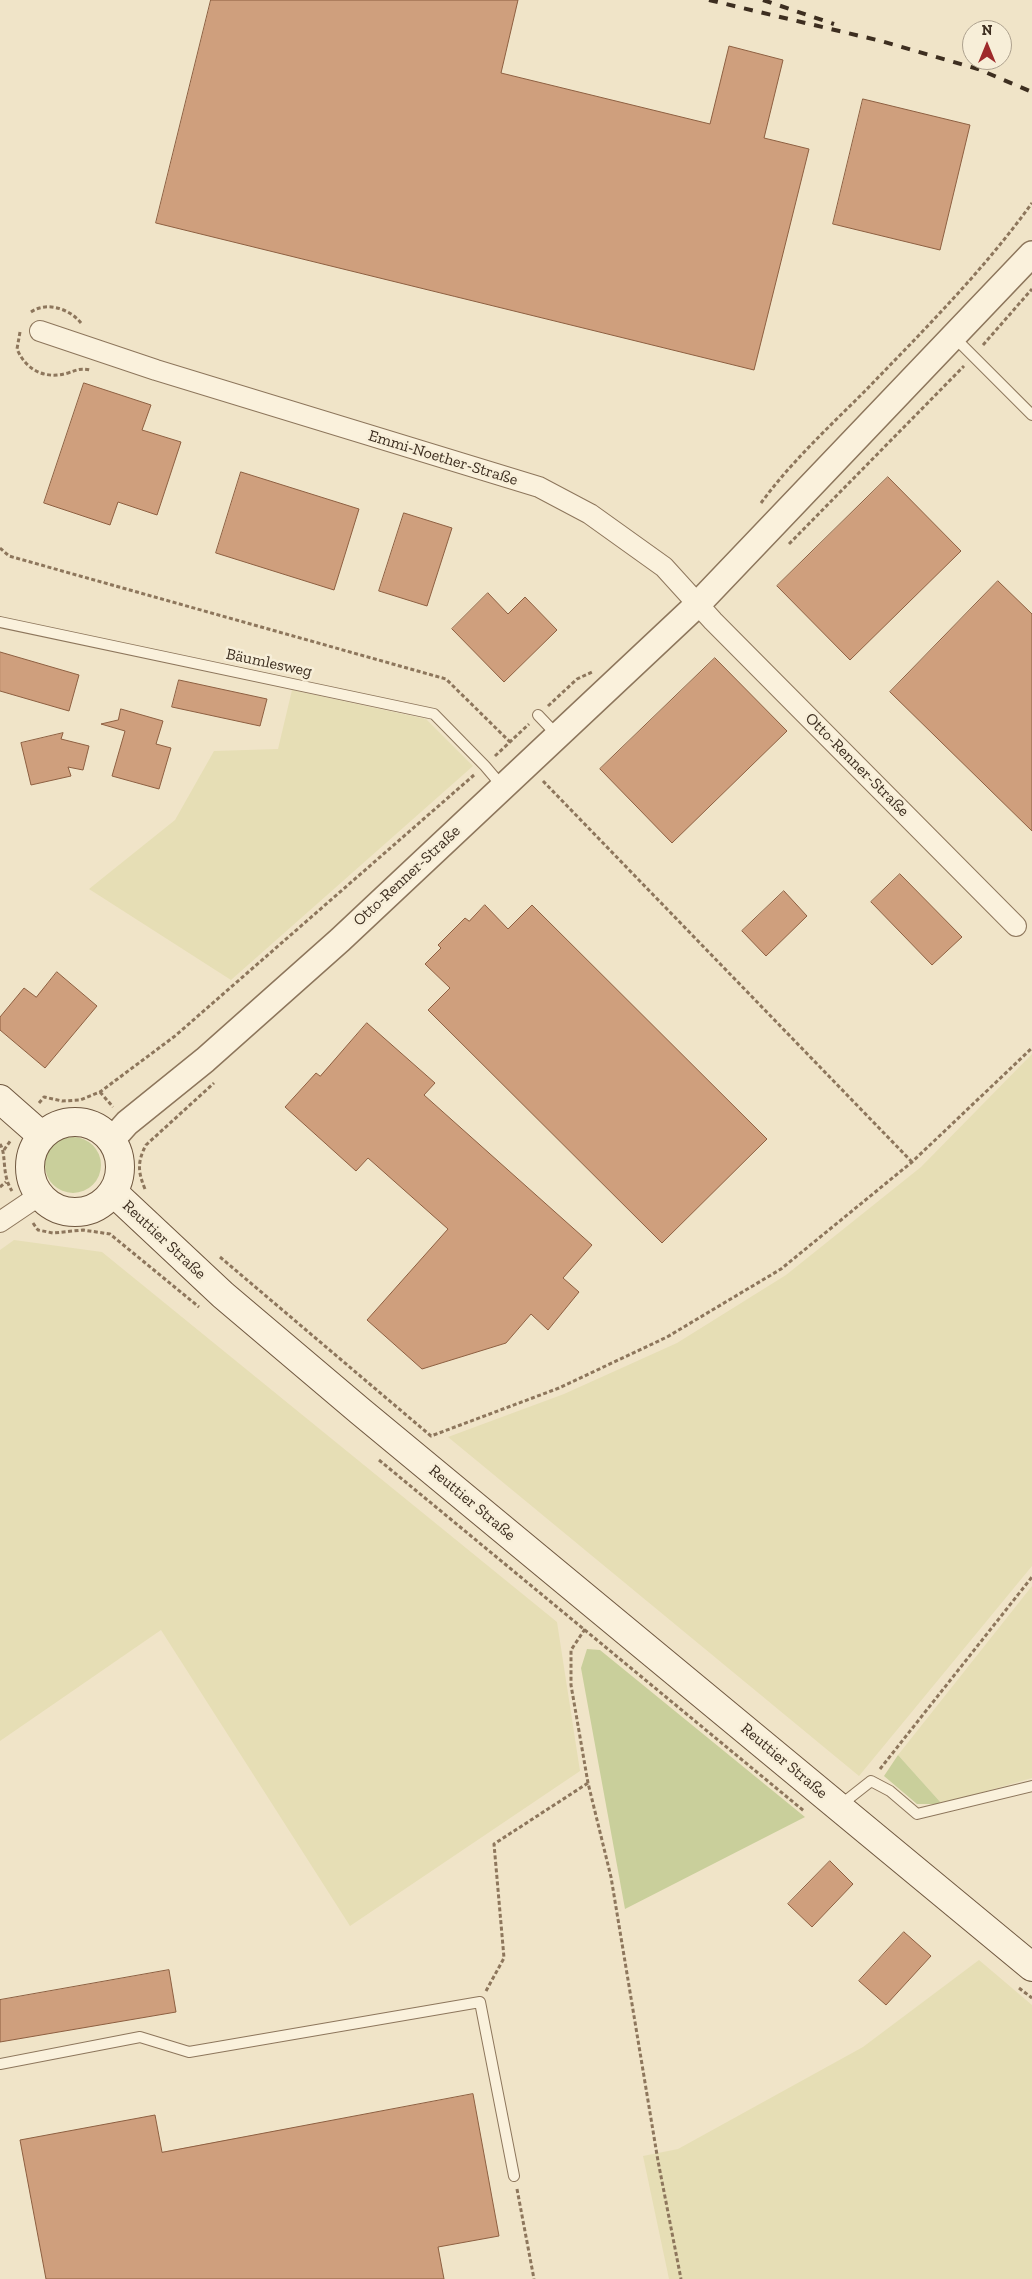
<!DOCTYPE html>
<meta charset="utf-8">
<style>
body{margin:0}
#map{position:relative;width:1032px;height:2279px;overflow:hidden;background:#f0e4c8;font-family:"Zilla Slab",serif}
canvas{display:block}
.north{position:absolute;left:962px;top:20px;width:50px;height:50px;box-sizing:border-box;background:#f7eed8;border:1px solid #ada18e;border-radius:50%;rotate:0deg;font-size:14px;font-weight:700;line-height:20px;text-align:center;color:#3d2e20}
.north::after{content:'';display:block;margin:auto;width:18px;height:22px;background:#9e2a2b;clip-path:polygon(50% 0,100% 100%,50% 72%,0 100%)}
</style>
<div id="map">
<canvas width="1032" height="2279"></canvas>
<div class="north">N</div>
</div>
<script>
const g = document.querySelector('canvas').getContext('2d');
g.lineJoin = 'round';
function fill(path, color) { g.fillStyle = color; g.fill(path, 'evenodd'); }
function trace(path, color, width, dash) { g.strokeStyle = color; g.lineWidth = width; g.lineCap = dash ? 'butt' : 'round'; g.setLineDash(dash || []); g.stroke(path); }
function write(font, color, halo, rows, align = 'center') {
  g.font = font + ' "Zilla Slab",serif'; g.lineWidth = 5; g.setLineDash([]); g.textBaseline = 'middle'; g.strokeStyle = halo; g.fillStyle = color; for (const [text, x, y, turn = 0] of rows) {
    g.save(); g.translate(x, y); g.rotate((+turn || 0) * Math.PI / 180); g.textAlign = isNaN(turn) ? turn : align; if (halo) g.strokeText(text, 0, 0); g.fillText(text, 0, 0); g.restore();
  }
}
fill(new Path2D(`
 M292,690L426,719L473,766L231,980L89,889L175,820L214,751L278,749Z
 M1032,1054V1566L859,1776L448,1437L564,1394L677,1343L786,1275L921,1167Z
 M14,1240L102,1252L557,1622L580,1771L350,1926L161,1630L0,1741V1250Z
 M1032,1586V1778L942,1804L898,1755Z
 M979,1960L1032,2005V2279H669L643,2156L678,2149L863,2047Z`), '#e6deb5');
fill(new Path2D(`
 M45 1165a28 28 0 1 1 56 0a28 28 0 1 1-56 0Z
 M587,1649L600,1650L805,1817L625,1909L581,1668Z
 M898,1755L942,1804H917L884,1776Z`), '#c9cf9b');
const building = new Path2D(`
 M211,0H518L501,73L710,124L729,46L783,60L764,138L809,149L754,370L156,223Z
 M863,99L970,125L940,250L833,224Z
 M84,383L151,405L142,430L181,442L157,515L118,502L110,525L44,503Z
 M241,472L359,509L334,590L216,553Z
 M888,477L961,551L850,660L777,586Z
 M404,513L452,528L427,606L379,591Z
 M998,581L1032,614V831L890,692Z
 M488,593L508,614L525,597L557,630L504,682L452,629Z
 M0,652L79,675L69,711L0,691Z
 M715,658L787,731L672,843L600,769Z
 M179,680L267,699L260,726L172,707Z
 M121,709L163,721L156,744L171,748L159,789L112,776L125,731L101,724L118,720Z
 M63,733L61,739L89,746L83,770L68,767L71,776L31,785L21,743Z
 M900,874L962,937L932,965L871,902Z
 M784,891L807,916L766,956L742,931Z
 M485,905L508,929L532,905L767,1139L662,1243L428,1010L450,988L425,964L441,948L438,945L465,918L469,921Z
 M57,972L97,1006L45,1068L0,1030V1017L24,988L36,997Z
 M367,1023L435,1083L424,1095L592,1245L563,1278L579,1292L548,1330L531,1314L506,1343L422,1369L367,1320L448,1229L368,1158L356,1171L285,1107L316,1073L320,1076Z
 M830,1861L853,1884L812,1927L788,1904Z
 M904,1932L931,1956L886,2005L859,1981Z
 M169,1970L176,2012L0,2042V2000Z
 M473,2094L499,2236L438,2247L444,2279H46L20,2140L155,2115L162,2152Z`);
fill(building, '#cf9f7d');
trace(building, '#8d5f41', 1);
const service = new Path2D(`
 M953,336L1032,415
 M0,622L434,714L485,766L502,786
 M538,715L557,735
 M838,1807L871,1781L890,1791L917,1814L1032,1786
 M0,2064L140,2037L189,2052L480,2002L514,2176`);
const minor = new Path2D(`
 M40,331L156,370L539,487L590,514L664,567L713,621L1016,926
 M0,1222L40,1195`);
const tertiary = new Path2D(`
 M111,1141L127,1123L205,1060L340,940L698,604L1032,254`);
const secondary = new Path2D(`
 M0,1099L42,1136
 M30 1167a45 45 0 1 1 90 0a45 45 0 1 1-90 0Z
 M113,1192L223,1295L360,1411L1032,1967`);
trace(service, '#8d765c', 12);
trace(minor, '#8d765c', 22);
trace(tertiary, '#8d765c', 28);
trace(secondary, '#6f573f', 30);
trace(new Path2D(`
 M31,312C47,301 70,309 81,323
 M20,332L17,349C26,370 45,380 68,373C77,370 80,368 90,370
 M983,345L1032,289
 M761,503C791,462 829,427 865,391C923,331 983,271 1032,203
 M789,544L964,366
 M0,548L9,556L446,679L510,742
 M548,706L577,679L592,672
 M495,756L529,724
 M543,781L912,1162
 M100,1092L113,1107
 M39,1103L44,1097L62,1101L80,1100L100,1092L175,1036L474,775
 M0,1144C7,1155 1,1174 12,1191
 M4,1150L11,1140
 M0,1187L6,1182
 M145,1189C138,1172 137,1162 146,1145L214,1083
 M33,1223L38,1230L53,1233L83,1230L110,1234L199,1307
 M220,1257L431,1436L559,1388L667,1337L781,1269L912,1162L1032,1048
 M379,1460L804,1811
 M585,1629L571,1650V1685L588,1783L611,1877L658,2161L681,2279
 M880,1769L1032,1577
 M1019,1988L1032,1998
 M486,1991L504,1958L494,1844L588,1783
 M517,2189L534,2279`), '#8d765c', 3, [4, 2.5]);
trace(service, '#faf1dc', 10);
trace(minor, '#faf1dc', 20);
trace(tertiary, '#faf1dc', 25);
trace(secondary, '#faf1dc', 28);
trace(new Path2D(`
 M709,0L881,41L978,69L1032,92
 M763,0L834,24`), '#3d2e20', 4, [9, 9]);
write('16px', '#3d2e20', '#f7eed8', [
 ["Emmi-Noether-Straße",443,458,17],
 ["Bäumlesweg",269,663,12],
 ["Otto-Renner-Straße",857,765,45],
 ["Otto-Renner-Straße",407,876,-43],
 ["Reuttier Straße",164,1240,43],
 ["Reuttier Straße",472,1503,40],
 ["Reuttier Straße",784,1761,40]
]);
</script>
